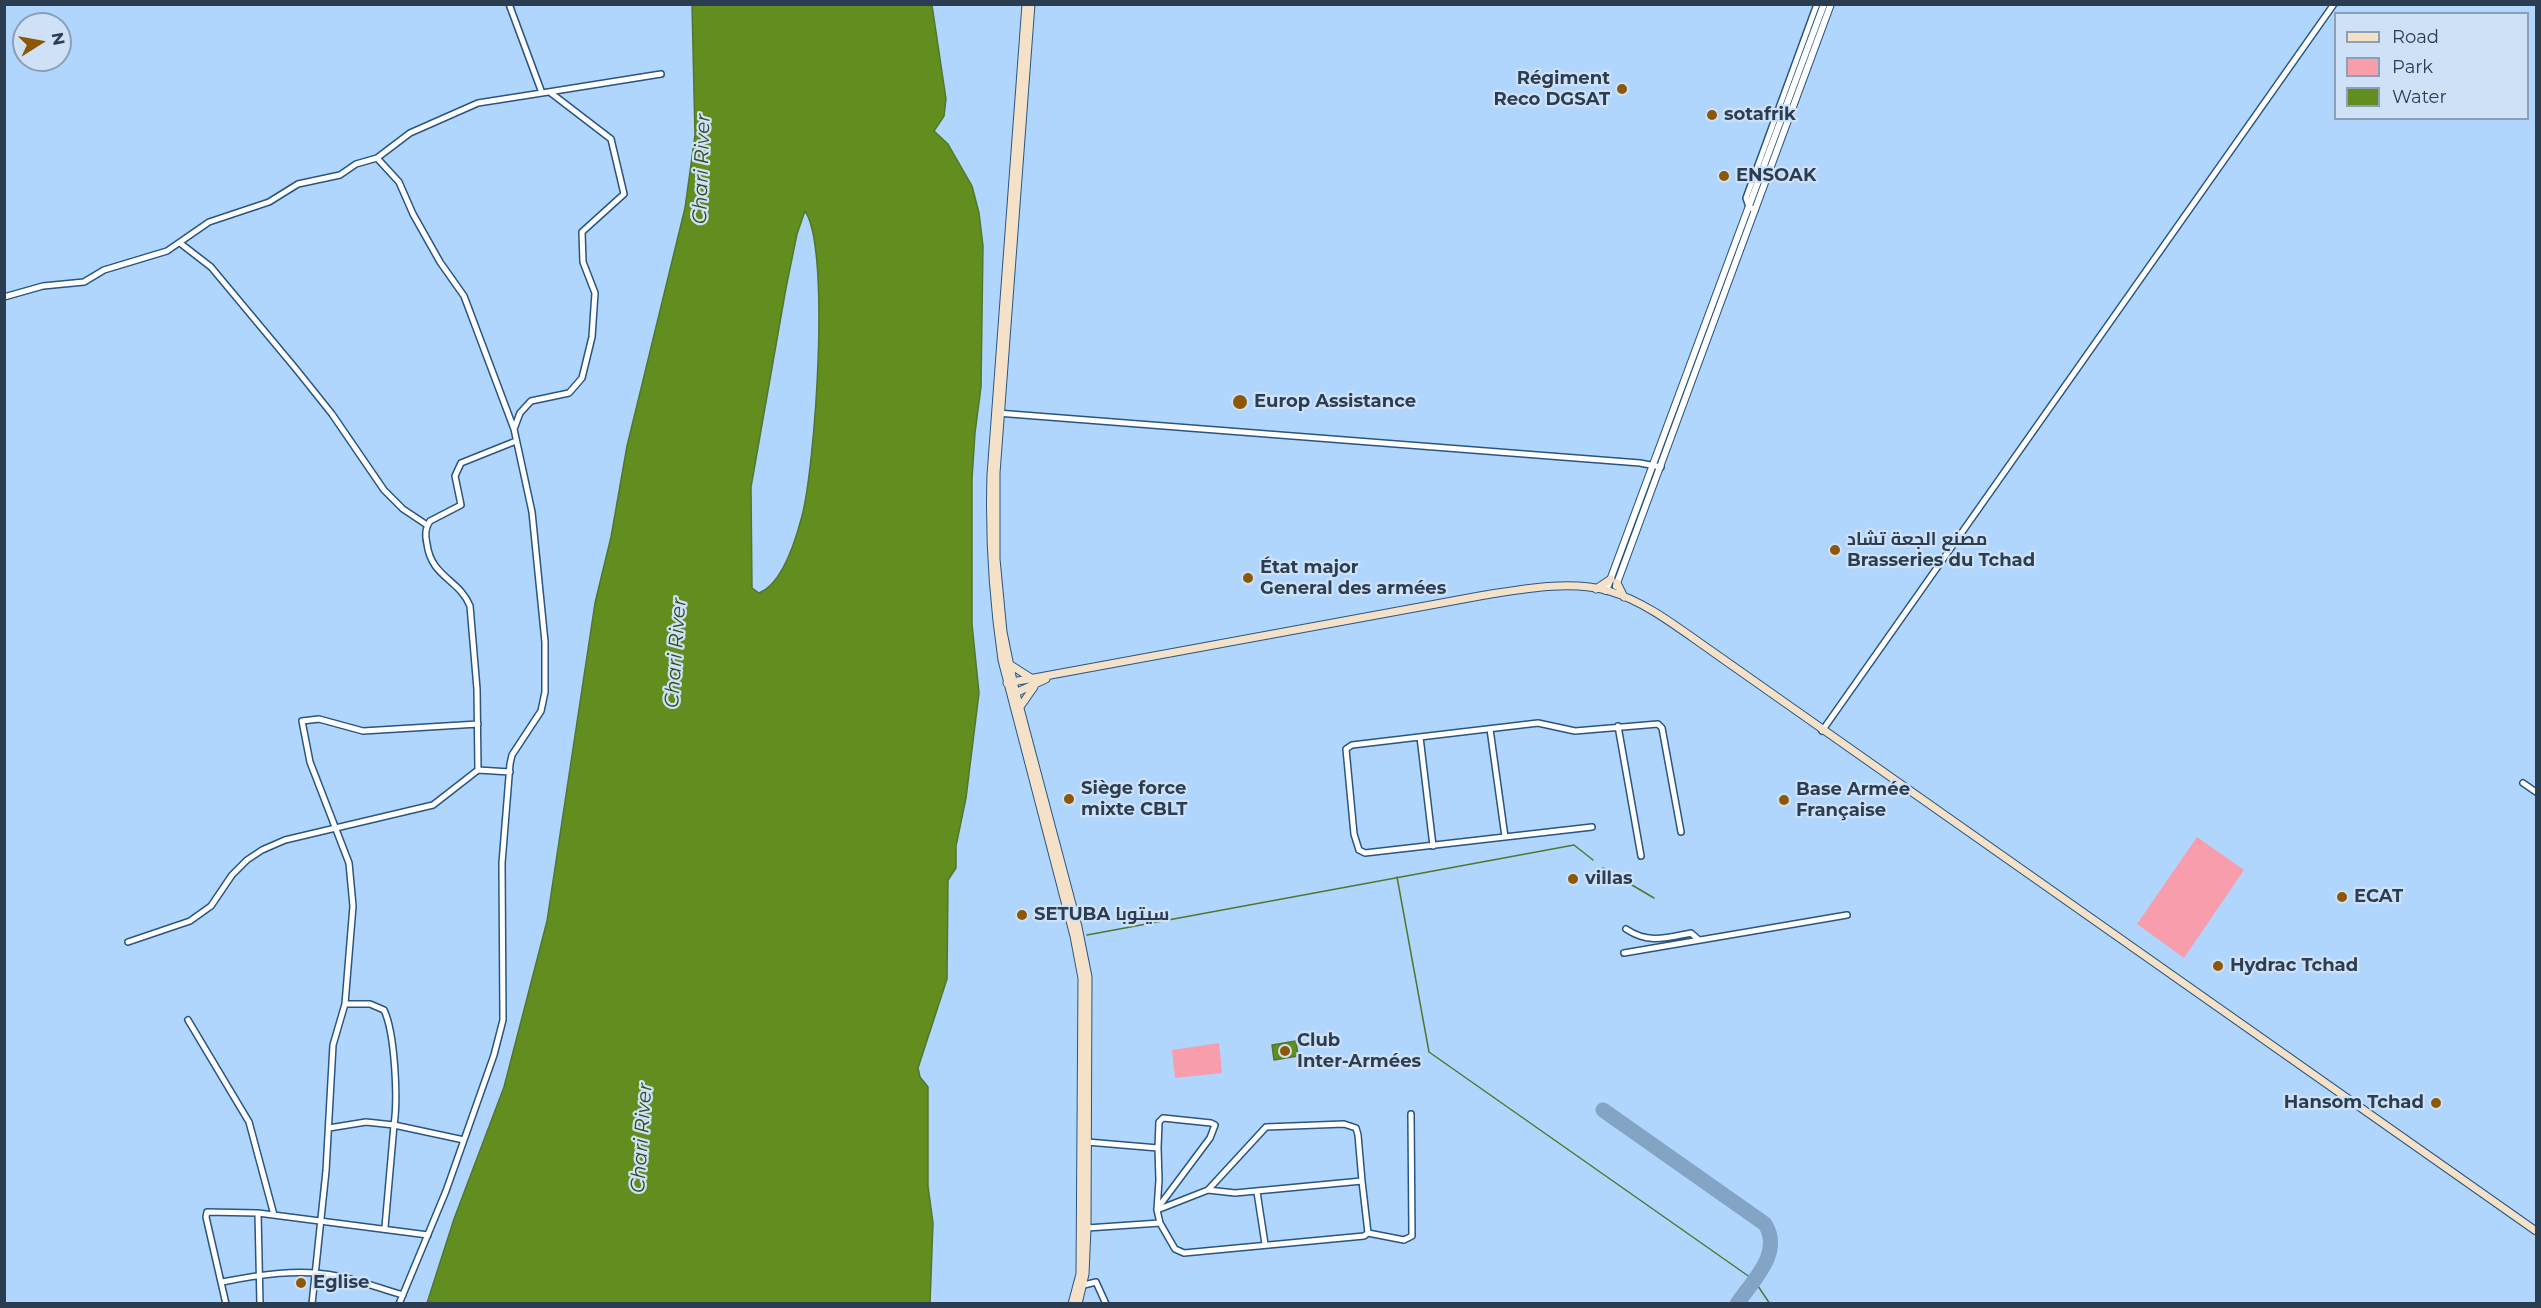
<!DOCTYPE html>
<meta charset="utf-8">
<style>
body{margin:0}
#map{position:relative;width:2541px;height:1308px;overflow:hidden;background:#b0d6fe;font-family:Montserrat,sans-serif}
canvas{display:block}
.frame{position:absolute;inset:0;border:6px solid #2a3d51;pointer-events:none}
.legend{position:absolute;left:2334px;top:12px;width:195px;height:108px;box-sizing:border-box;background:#cee1f6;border:2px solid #8c9fb4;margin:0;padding:8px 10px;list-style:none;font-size:18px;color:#2a3d51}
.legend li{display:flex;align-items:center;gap:12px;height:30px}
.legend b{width:30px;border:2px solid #8c9fb4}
.north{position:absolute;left:12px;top:12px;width:60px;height:60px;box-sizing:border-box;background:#cee1f6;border:2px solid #8c9fb4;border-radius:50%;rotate:79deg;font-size:16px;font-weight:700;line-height:24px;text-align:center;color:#2a3d51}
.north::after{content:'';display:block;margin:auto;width:21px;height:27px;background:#8c5805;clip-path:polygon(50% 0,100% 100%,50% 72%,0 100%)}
</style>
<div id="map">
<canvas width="2541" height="1308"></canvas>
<div class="frame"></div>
<ul class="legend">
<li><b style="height:8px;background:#f4e1c8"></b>Road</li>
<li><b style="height:16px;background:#f89dab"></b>Park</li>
<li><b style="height:16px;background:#628e20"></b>Water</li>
</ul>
<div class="north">N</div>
</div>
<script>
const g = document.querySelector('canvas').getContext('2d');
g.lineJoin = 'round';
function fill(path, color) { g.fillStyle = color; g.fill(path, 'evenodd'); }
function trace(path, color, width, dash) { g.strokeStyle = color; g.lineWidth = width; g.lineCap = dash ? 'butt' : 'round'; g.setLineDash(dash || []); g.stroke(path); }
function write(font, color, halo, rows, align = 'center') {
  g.font = font + ' Montserrat,Cairo,sans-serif'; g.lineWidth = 4.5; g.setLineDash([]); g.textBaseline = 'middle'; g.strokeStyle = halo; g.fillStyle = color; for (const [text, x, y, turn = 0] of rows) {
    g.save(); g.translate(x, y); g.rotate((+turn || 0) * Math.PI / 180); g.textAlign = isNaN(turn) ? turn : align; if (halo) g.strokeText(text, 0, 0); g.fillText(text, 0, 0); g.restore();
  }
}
fill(new Path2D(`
 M2197,837L2244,870L2184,958L2137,924Z
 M1219,1043L1222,1073L1175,1078L1172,1050Z`), '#f89dab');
const water = new Path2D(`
 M692,5H932L946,99L944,116L934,131L948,144L972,186L979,213L983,246L981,387L975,433L972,479V624L979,693L966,798L956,846V868L948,880L947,979L918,1068L920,1077L928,1087V1186L933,1223L930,1303H427L454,1219L504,1087L547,921L595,603L611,537L627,446L685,208L695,135ZM805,211C831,248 815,467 802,516C796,539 783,584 759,593L752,588L751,487L786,288L797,234Z
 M1296,1041L1298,1056L1274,1060L1272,1045Z`);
fill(water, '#628e20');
trace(water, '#51762f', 1.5);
trace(new Path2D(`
 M1603,868L1654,898
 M1397,877L1429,1052L1754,1280L1770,1304
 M1087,935L1574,845L1593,860`), '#51762f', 1.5);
trace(new Path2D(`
 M1603,1110L1765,1224C1783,1253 1753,1280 1737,1304`), '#84a4c6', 15);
const minor = new Path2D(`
 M509,4L542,93L661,74
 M377,158L399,182L413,214L440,262L464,296L514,429L532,512L545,642V692L541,711L512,755L510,764L502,863L503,1020L494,1055L446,1191L399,1304
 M1755,210L1749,207L1746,198L1817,4
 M180,243L211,267L296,369L332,414L384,490L403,509L427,525
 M4,297L43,286L84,282L104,270L167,251L209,222L269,202L298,184L340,175L356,164L377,158L410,133L478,103L542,93
 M997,413L1640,463L1661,467
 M514,429L520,413L531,401L569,393L582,378L592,337L595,293L583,262L582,232L624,194L611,139L551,93
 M1618,726L1641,856
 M1490,729L1505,837
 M1822,731L2334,4
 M1420,737L1433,846
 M478,770L477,689L470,606C460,580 431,577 427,544C425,536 425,528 430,521L461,505L455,476L461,463L516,441
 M2523,783L2536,792
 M1592,827L1365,853L1359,850L1354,834L1346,749L1352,745L1538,723L1575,731L1658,724L1662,728L1681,832
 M1626,929C1648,944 1666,938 1691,933L1699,940
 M128,942L190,921L211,906L232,875L247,860L262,850L285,840L433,805L478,770L510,772
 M1624,953L1847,915
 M188,1020L249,1122L274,1215
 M329,1128L366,1122L394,1125C398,1099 395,1033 384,1010L370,1004H345
 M1087,1142L1158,1148L1159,1180L1157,1210
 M1257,1192L1265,1244
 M1157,1209L1210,1138L1215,1125L1211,1123L1163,1118L1159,1122L1158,1148
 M258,1213L260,1304
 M1160,1223L1175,1249L1184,1253L1364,1236L1368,1233L1362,1181
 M385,1227L394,1125L464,1140
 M1087,1228L1160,1223L1157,1210L1208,1190L1266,1127L1344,1124L1356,1128L1358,1135L1362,1181L1235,1193L1208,1190
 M1368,1233L1404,1240L1412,1236L1411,1114
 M222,1282C258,1275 300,1268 337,1276C359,1280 381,1289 403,1295
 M1084,1285L1096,1282L1106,1304
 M226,1304L206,1217L207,1212L258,1213L428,1235
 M312,1304L326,1171L333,1045L345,1004L353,906L349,863L310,762L302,721L319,719L363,731L478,724`);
const tertiary = new Path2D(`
 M1616,586L1831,4
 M1606,591L1824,4`);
const secondary = new Path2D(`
 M1026,4L991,475C989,537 993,598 1002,660L1074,936L1082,978L1080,1274L1072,1304
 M1031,4L996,473V559L1003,632L1014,686L1078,927L1088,977L1087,1228L1085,1274L1078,1304
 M1617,583L1624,597
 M1596,589L1611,579
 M1009,664L1031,678
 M1007,683L1485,595C1524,589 1570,580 1609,591C1647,602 1681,630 1713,652L2536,1231
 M1013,694L1046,679
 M1020,707L1034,687`);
trace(minor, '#295580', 8);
trace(tertiary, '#295580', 8);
trace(secondary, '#295580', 9);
trace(minor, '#fff', 5);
trace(tertiary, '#fff', 6);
trace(secondary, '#f4e1c8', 7);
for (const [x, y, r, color] of [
 [1622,89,6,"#8c5805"],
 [1712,115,6,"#8c5805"],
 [1724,176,6,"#8c5805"],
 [1240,402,8,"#8c5805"],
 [1835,550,6,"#8c5805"],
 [1248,578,6,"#8c5805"],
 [1069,799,6,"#8c5805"],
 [1784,800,6,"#8c5805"],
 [1573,879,6,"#8c5805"],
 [2342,897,6,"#8c5805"],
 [1022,915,6,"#8c5805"],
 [2218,966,6,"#8c5805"],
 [1285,1051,6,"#8c5805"],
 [2436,1103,6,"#8c5805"],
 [301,1283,6,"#8c5805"]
]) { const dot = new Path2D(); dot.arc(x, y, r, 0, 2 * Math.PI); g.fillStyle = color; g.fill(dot); trace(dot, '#cee1f6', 2); }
write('bold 18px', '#2a3d51', '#cee1f6', [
 ["Régiment",1610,79,"right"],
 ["Reco DGSAT",1610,100,"right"],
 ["sotafrik",1724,115],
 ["ENSOAK",1736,176],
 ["Europ Assistance",1254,402],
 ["مصنع الجعة تشاد",1847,540],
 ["Brasseries du Tchad",1847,561],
 ["État major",1260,568],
 ["General des armées",1260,589],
 ["Siège force",1081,789],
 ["mixte CBLT",1081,810],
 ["Base Armée",1796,790],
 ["Française",1796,811],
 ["villas",1585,879],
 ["ECAT",2354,897],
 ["SETUBA سيتوبا",1034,915],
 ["Hydrac Tchad",2230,966],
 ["Club",1297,1041],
 ["Inter-Armées",1297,1062],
 ["Hansom Tchad",2424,1103,"right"],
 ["Eglise",313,1283]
], 'left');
write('italic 20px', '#35481e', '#cee1f6', [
 ["Chari River",702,169,-88],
 ["Chari River",676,653,-86],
 ["Chari River",642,1138,-86]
]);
</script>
